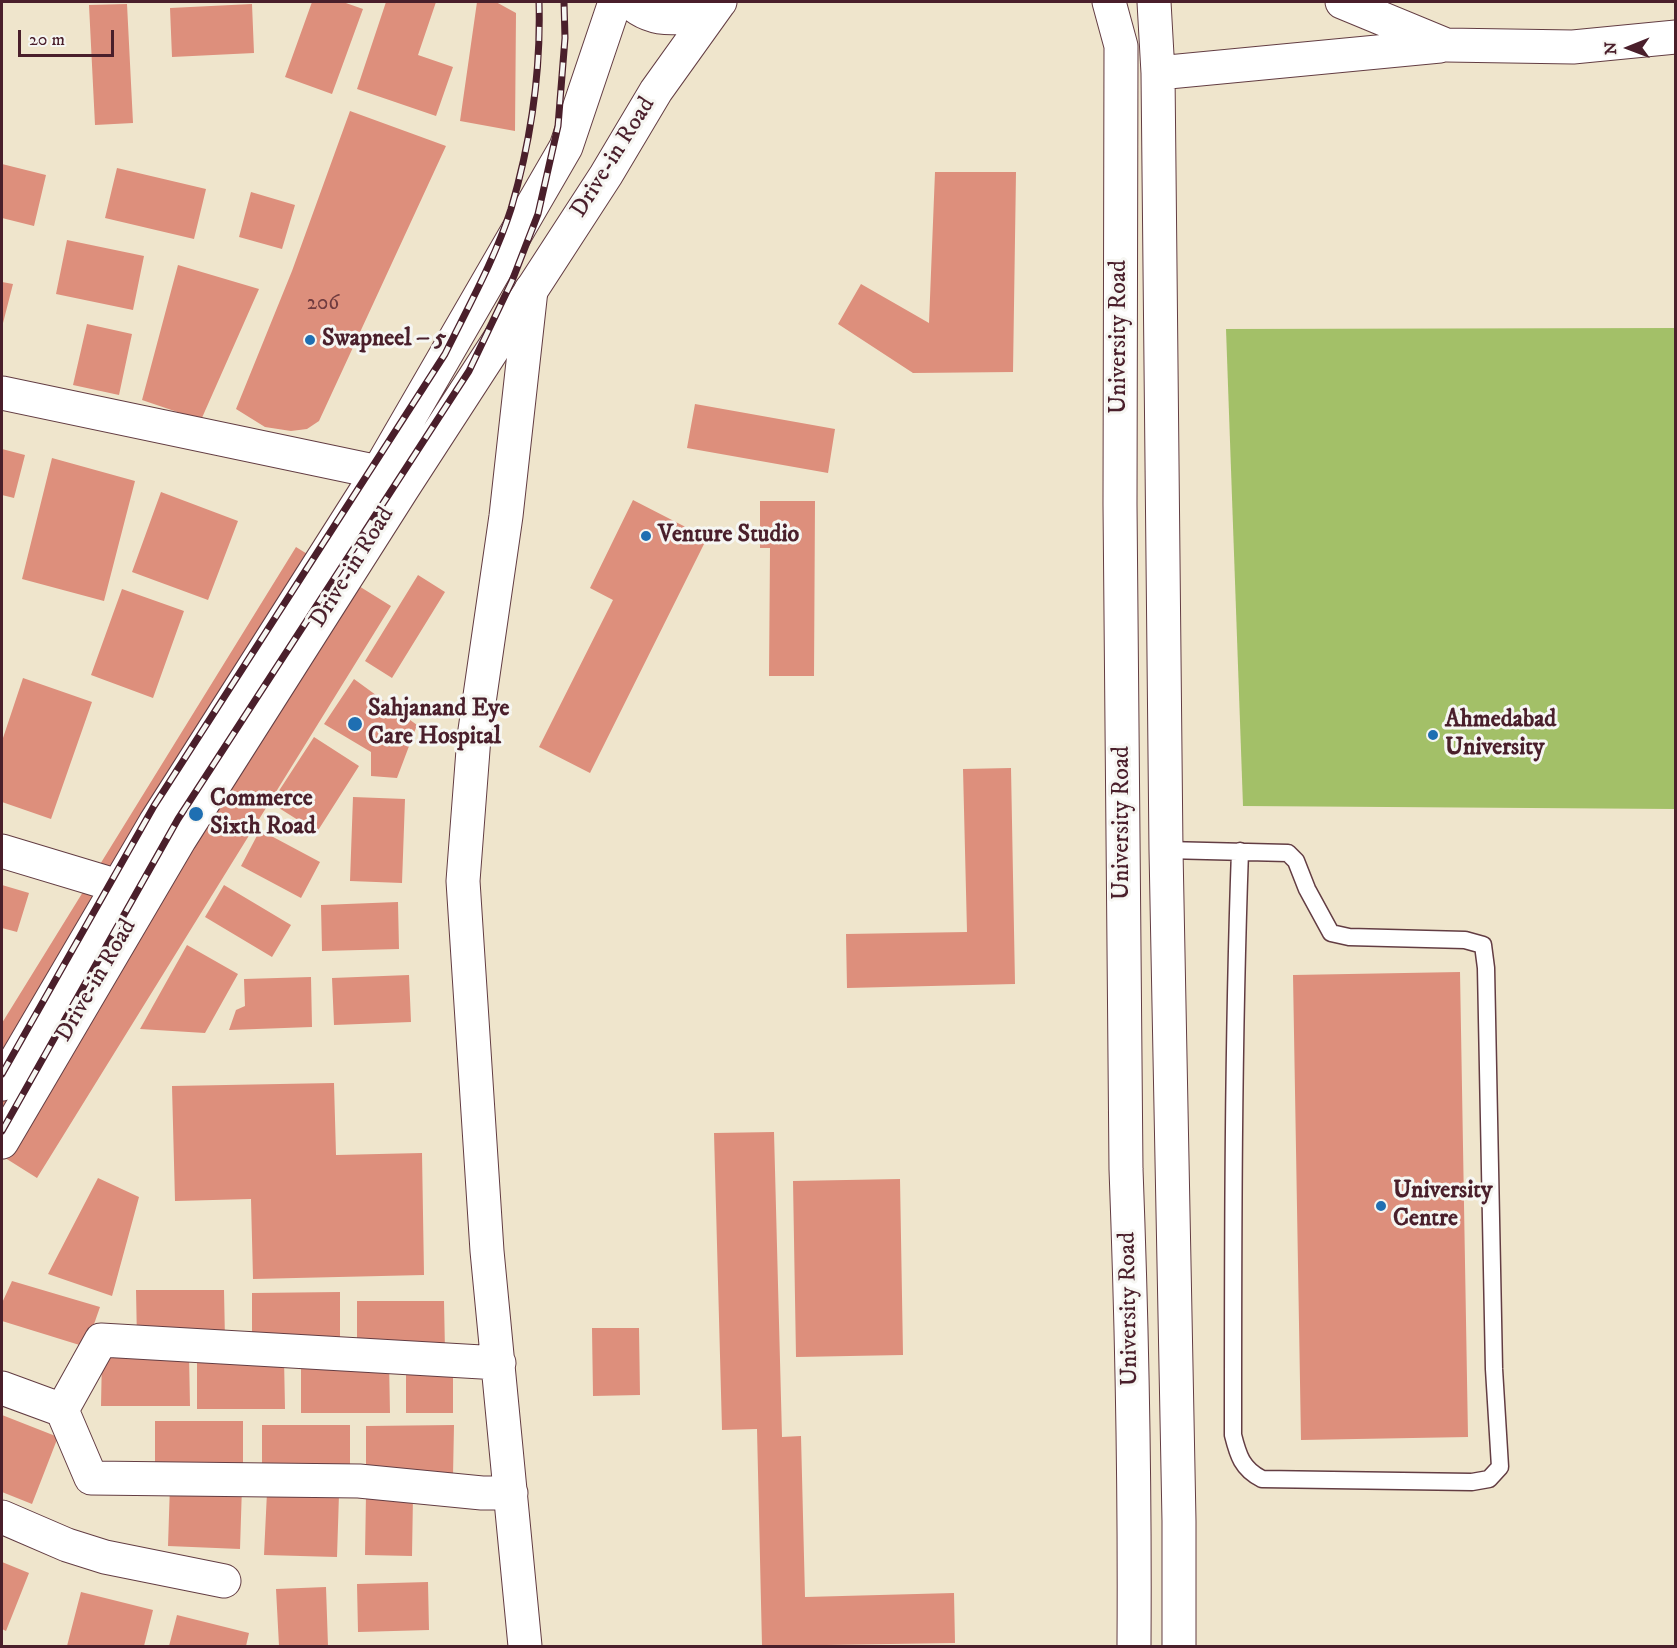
<!DOCTYPE html>
<meta charset="utf-8">
<style>
body{margin:0}
#map{position:relative;width:1677px;height:1648px;overflow:hidden;background:#efe5cc;font-family:"IM FELL DW Pica",serif}
canvas{display:block}
.frame{position:absolute;inset:0;border:3px solid #4a1f2b;pointer-events:none}
.north{position:absolute;left:1599px;top:18px;width:60px;height:60px;-webkit-text-stroke:4px #f6f6f2;paint-order:stroke;rotate:269deg;font-size:16px;font-weight:700;line-height:24px;text-align:center;color:#4a1f2b}
.north::after{content:'';display:block;margin:auto;width:21px;height:27px;background:#4a1f2b;clip-path:polygon(50% 0,100% 100%,50% 72%,0 100%)}
.scale{position:absolute;left:18px;top:30px;width:96px;height:27px;box-sizing:border-box;border:3px solid #4a1f2b;border-top:0;padding-left:8px;font-size:18px;line-height:21px;white-space:nowrap;color:#4a1f2b;-webkit-text-stroke:4px #f6f6f2;paint-order:stroke}
</style>
<div id="map">
<canvas width="1677" height="1648"></canvas>
<div class="frame"></div>
<div class="north">N</div>
<div class="scale">20 m</div>
</div>
<script>
const g = document.querySelector('canvas').getContext('2d');
g.lineJoin = 'round';
function fill(path, color) { g.fillStyle = color; g.fill(path, 'evenodd'); }
function trace(path, color, width, dash) { g.strokeStyle = color; g.lineWidth = width; g.lineCap = dash ? 'butt' : 'round'; g.setLineDash(dash || []); g.stroke(path); }
function write(font, color, halo, rows, align = 'center') {
  g.font = font + ' "IM FELL DW Pica",serif'; g.lineWidth = 6; g.setLineDash([]); g.textBaseline = 'middle'; g.strokeStyle = halo; g.fillStyle = color; for (const [text, x, y, turn = 0] of rows) {
    g.save(); g.translate(x, y); g.rotate((+turn || 0) * Math.PI / 180); g.textAlign = isNaN(turn) ? turn : align; if (halo) g.strokeText(text, 0, 0); g.fillText(text, 0, 0); g.restore();
  }
}
fill(new Path2D(`
 M1675,328V809L1243,806L1226,329Z`), '#a3c068');
fill(new Path2D(`
 M312,2H343L363,9L332,94L285,77Z
 M386,2H436L418,55L453,67L436,116L357,89Z
 M477,2H496L516,13L515,131L460,121Z
 M127,4L133,123L95,125L89,5Z
 M252,4L254,53L172,57L170,8Z
 M350,111L446,146L319,421L307,429L291,431L265,427L236,409L292,271Z
 M2,164L46,175L34,226L2,218Z
 M117,168L206,189L194,239L105,218Z
 M935,172H1016L1013,372L913,373L838,324L861,284L929,323Z
 M251,192L295,205L282,249L239,237Z
 M67,240L144,256L133,310L56,294Z
 M178,265L259,289L201,420L142,400Z
 M2,282L13,284L2,327Z
 M87,324L132,334L119,395L73,385Z
 M695,404L835,429L828,473L687,448Z
 M2,449L25,455L14,498L2,495Z
 M52,458L135,481L104,601L22,579Z
 M161,492L238,521L208,600L132,572Z
 M633,500L707,538L590,773L539,747L613,600L590,588Z
 M760,501H815L814,676H769L770,548H760Z
 M296,547L391,606L37,1178L2,1156V1023Z
 M418,575L445,592L392,678L365,661Z
 M122,589L184,611L153,698L91,675Z
 M23,678L92,702L51,819L2,802V741Z
 M354,679L417,725L397,778L371,776V752L324,724Z
 M314,737L359,766L317,832L271,803Z
 M1011,768L1015,984L847,988L846,934L967,932L963,769Z
 M353,797L405,799L402,883L350,881Z
 M260,830L320,862L301,898L241,866Z
 M2,885L29,893L17,932L2,928Z
 M224,885L291,925L272,957L205,917Z
 M398,902L399,949L322,951L321,905Z
 M187,945L238,974L205,1033L140,1029Z
 M1460,972L1468,1437L1301,1440L1293,975Z
 M409,975L411,1022L334,1025L332,978Z
 M311,977L312,1027L229,1030L236,1010L245,1006L244,979Z
 M334,1083L336,1155L422,1153L424,1275L253,1279L251,1199L175,1201L172,1086Z
 M774,1132L782,1437L801,1436L805,1597L954,1593L955,1643L762,1646L757,1429L722,1430L714,1133Z
 M98,1178L139,1197L112,1296L48,1274Z
 M900,1179L903,1355L796,1357L793,1181Z
 M12,1281L100,1307L86,1347L2,1321V1303Z
 M136,1290H224L225,1341H137Z
 M340,1292V1344H252V1293Z
 M357,1301H444L445,1352H357Z
 M592,1328H639L640,1395L593,1396Z
 M102,1355H189L190,1406H101Z
 M197,1358H284L285,1409H197Z
 M389,1361L390,1413H301V1362Z
 M406,1365L453,1366V1413H406Z
 M2,1415L58,1437L32,1504L2,1492Z
 M155,1421H243V1472H155Z
 M262,1425H350V1476H262Z
 M454,1425L453,1476L366,1477V1426Z
 M170,1484L242,1486L240,1549L168,1546Z
 M267,1492L339,1494L337,1557L264,1555Z
 M366,1494L413,1495L412,1556L365,1555Z
 M2,1562L29,1573L6,1631L2,1629Z
 M428,1582L429,1630L358,1632L357,1584Z
 M326,1587L328,1646H279L276,1589Z
 M81,1592L153,1610L144,1646H67Z
 M177,1615L249,1633L246,1646H169Z`), '#dd8f7c');
const lane = new Path2D(`
 M1166,850L1288,853L1296,861L1307,889L1331,933L1349,937L1465,940L1483,945L1486,968L1494,1369L1500,1467L1489,1479L1472,1482L1262,1479C1242,1469 1238,1455 1233,1435C1233,1240 1233,1046 1240,851`);
const street = new Path2D(`
 M2,393L378,472
 M2,851L118,886
 M2,1388L62,1410L101,1340L499,1363
 M62,1410L91,1478L359,1481L482,1493H511
 M2,1517L67,1545L105,1557L224,1581
 M525,1646L487,1251L463,881L474,737L506,516L531,290`);
const secondary = new Path2D(`
 M630,2C655,25 693,21 720,2
 M1109,2L1121,46L1120,504L1126,1169C1132,1328 1135,1487 1134,1646
 M1154,2L1158,73L1166,850L1179,1521V1646
 M1342,2L1446,45L1573,47L1676,37
 M1158,73L1440,46
 M2,1084L155,823L378,472L566,147L615,2
 M2,1142L180,839L403,488L606,175L656,91L719,3`);
trace(lane, '#633d43', 19);
trace(street, '#633d43', 35);
trace(secondary, '#633d43', 35);
trace(lane, '#fff', 16);
trace(street, '#fff', 33);
trace(secondary, '#fff', 33);
const rail = new Path2D(`
 M2,1074L154,806L445,354C468,307 495,259 511,209C531,141 541,72 539,2
 M2,1131L178,819L469,371L512,281L538,214L558,126L565,38L564,2`);
trace(rail, '#4a1f2b', 7);
trace(rail, '#f6f6f2', 4.5, [14]);
for (const [x, y, r, color] of [
 [310,340,6,"#1f6fb2"],
 [646,536,6,"#1f6fb2"],
 [355,724,8,"#1f6fb2"],
 [1433,735,6,"#1f6fb2"],
 [196,814,8,"#1f6fb2"],
 [1381,1206,6,"#1f6fb2"]
]) { const dot = new Path2D(); dot.arc(x, y, r, 0, 2 * Math.PI); g.fillStyle = color; g.fill(dot); trace(dot, '#f6f6f2', 2); }
write('21px', '#6f3b3f', null, [
 ["206",323,305]
]);
write('24px', '#4a1f2b', '#f6f6f2', [
 ["Drive-in Road",614,158,-58],
 ["University Road",1120,337,-90],
 ["Drive-in Road",353,568,-58],
 ["University Road",1123,823,-90],
 ["Drive-in Road",97,981,-60],
 ["University Road",1130,1309,-91]
]);
write('bold 24px', '#4a1f2b', '#f6f6f2', [
 ["Swapneel – 5",322,340],
 ["Venture Studio",658,536],
 ["Sahjanand Eye",368,710],
 ["Care Hospital",368,738],
 ["Ahmedabad",1445,721],
 ["University",1445,749],
 ["Commerce",210,800],
 ["Sixth Road",210,828],
 ["University",1393,1192],
 ["Centre",1393,1220]
], 'left');
</script>
